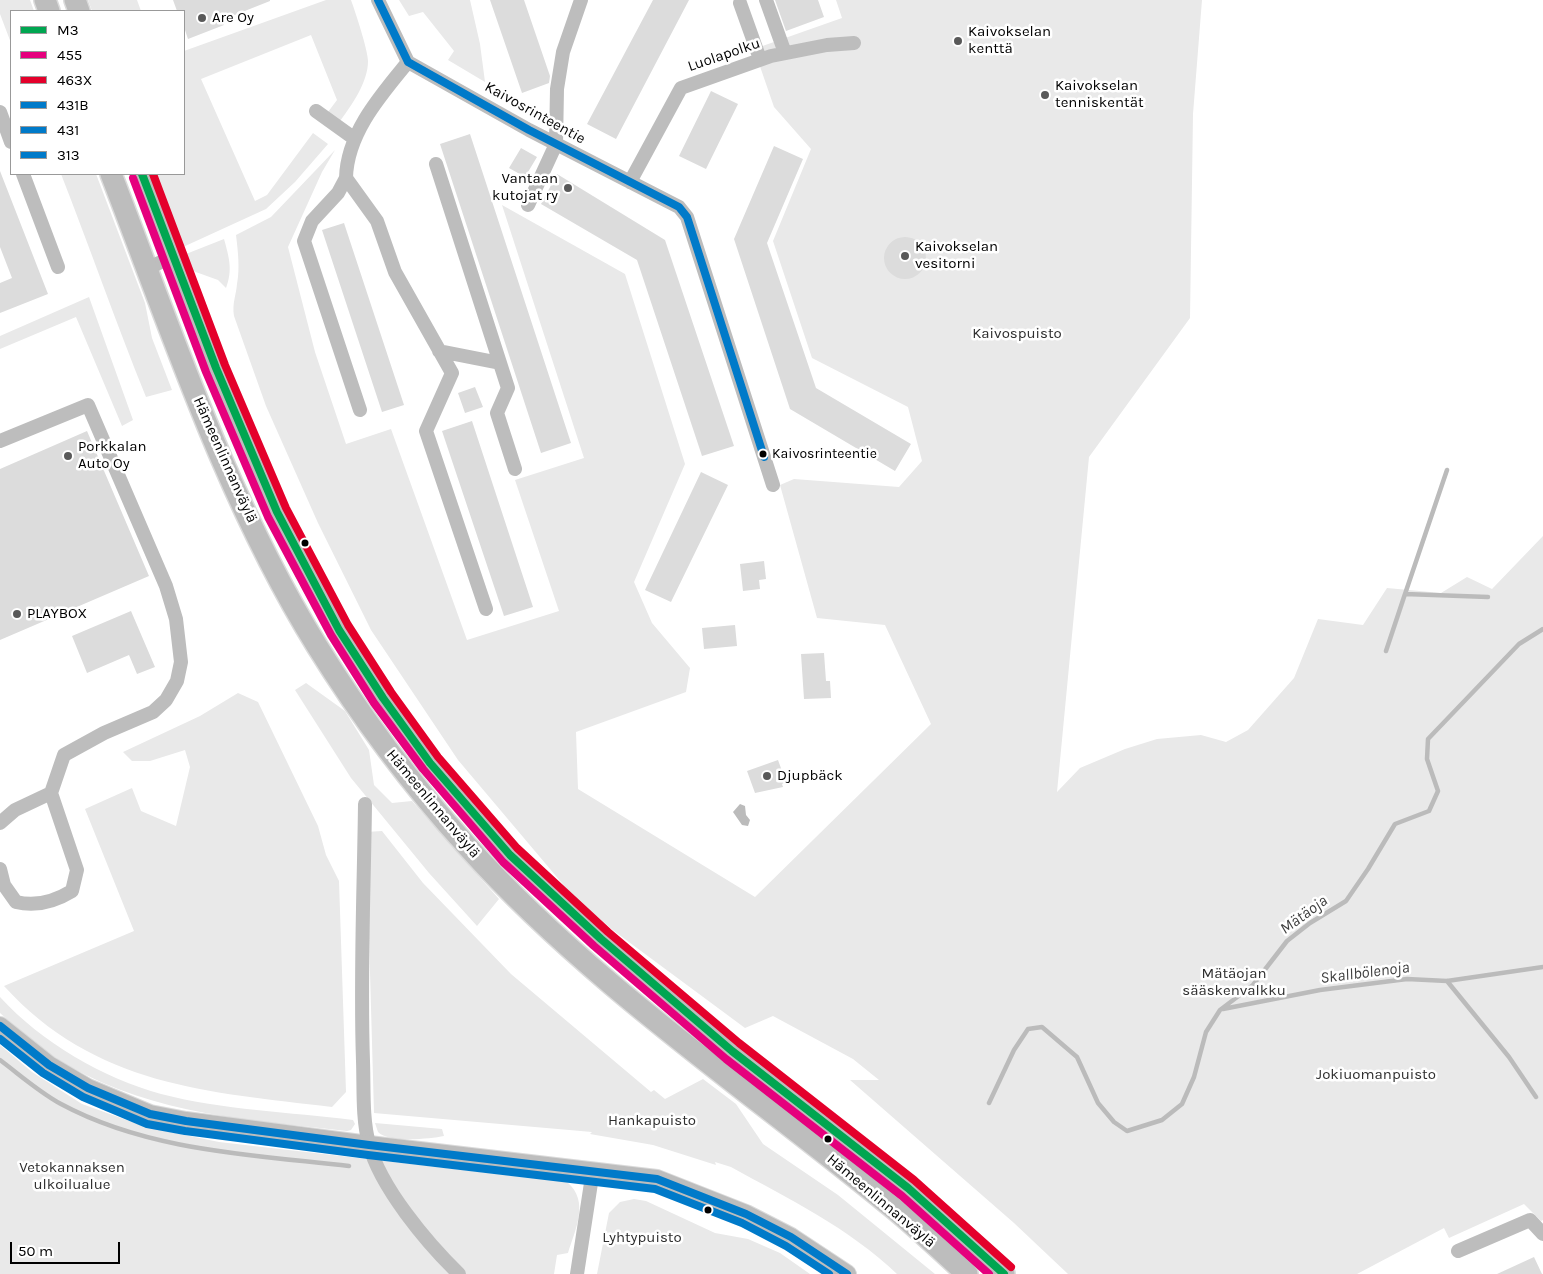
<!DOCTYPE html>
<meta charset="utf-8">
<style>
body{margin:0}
#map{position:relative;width:1543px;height:1274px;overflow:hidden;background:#fff;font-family:Karla,sans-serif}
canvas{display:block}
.legend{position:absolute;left:10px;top:10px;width:175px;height:165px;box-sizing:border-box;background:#fff;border:1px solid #999;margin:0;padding:6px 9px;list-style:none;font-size:15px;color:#000}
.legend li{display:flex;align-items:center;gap:10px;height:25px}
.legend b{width:25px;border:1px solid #999}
.scale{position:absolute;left:10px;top:1242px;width:110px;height:22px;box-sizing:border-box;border:2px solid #000;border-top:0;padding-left:6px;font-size:15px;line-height:18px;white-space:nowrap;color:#000;-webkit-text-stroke:4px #fff;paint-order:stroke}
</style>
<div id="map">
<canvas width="1543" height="1274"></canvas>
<ul class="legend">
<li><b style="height:6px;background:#00a651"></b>M3</li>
<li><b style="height:6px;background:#e5007d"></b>455</li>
<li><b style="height:6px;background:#e4002b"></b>463X</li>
<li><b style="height:6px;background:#007ac9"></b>431B</li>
<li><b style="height:6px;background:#007ac9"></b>431</li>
<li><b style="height:6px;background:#007ac9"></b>313</li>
</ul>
<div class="scale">50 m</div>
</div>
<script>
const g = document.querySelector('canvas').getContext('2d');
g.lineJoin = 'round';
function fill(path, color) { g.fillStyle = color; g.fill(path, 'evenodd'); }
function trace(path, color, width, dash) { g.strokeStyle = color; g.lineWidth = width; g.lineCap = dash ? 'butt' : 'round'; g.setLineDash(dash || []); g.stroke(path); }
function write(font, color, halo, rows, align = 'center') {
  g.font = font + ' Karla,sans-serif'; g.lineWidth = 5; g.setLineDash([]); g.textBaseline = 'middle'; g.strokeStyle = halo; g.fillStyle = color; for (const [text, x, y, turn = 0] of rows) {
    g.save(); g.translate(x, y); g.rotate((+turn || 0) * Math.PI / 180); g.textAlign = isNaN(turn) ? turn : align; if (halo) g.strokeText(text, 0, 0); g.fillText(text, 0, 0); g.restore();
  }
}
fill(new Path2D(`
 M0,0H30L34,11H11V43L0,14Z
 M88,0H137L141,11H92Z
 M326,0H351C355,11 368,50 368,61C368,82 352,105 340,121L328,112L337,100L311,35L201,79L255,201L267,195L313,133L328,144L295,182L266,209L183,247L155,174H184V51Z
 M399,0H470L480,44L485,82L448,60L454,51L423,12L409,16Z
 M836,0H1202L1193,114L1190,318L1089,457L1057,792L1080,768L1125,749L1157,739L1201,735L1226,742L1248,730L1294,678L1318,619L1363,625L1387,588L1441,593L1467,577L1492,589L1543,536V1220L1541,1221L1524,1204L1449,1238L1444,1228L1357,1274H1068L1014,1223L850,1080H879L853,1059L773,1016L745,1028L614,931L572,895L458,760L371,630L318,523L266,406L234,316C232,303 236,296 237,284C240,268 238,252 236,235L271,217L335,150L322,172L288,247L315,352L346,444L391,429L467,640L559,611L515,480L584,458L502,205L625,274L685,464L634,582L652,623L690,668L686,692L576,732L578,789L755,897L931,724L885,625L817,618L780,485L794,479L899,487L922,461L908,407L812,358L773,241L811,149L774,107L754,49L842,18Z
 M61,174H96L145,303L152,338L172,390L146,397C116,323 90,248 61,174Z
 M224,239C229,257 233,270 226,288L218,280L193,271L186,254Z
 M89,297L133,420L122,426L76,317L0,349V336Z
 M306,683L345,711L369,750L374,785L392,803L412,801L499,899L477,926L429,873L351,778L295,690Z
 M238,693L258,702L318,826L326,855L339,881L346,1092L332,1107C207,1092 95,1086 4,986L134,931L85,809L132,788L141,811L176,826L190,767L185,750L150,761H132L123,752L200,716Z
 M382,831L423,883L511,974L651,1092L654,1090L665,1099L703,1079L736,1104L763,1144L838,1195L935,1274H897C849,1228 789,1199 731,1167L715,1162L716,1165L653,1145L590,1134L592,1132L374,1113L366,832Z
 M0,997C41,1042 103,1078 161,1094C223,1110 290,1112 353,1120L355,1124L351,1130L347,1131C250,1120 156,1115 69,1066C44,1052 22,1032 0,1013Z
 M0,1045L32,1072L82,1104L146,1127L219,1142L567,1182C590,1201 575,1230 568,1253L557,1255L554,1274H0Z
 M375,1123L442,1129L444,1136C429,1139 389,1143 378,1132Z
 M634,1199L646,1201L715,1233L748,1239L780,1253L810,1274H597L609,1213L620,1202Z`), '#e9e9e9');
fill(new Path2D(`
 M740,804L745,806L746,815L750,820L748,826L742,825L733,812Z`), '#bbb');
trace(new Path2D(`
 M1447,470L1405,594L1488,597
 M1386,651L1405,594
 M1447,981L1509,1057L1536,1097
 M1223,1009L1320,990L1407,979L1447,981L1543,967
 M0,1060C20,1075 39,1092 61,1104C148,1151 253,1155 349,1166
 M989,1103L1014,1050L1028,1029L1042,1027L1077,1057L1098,1103L1114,1122L1127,1131L1162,1120L1182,1104L1194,1077L1206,1032L1220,1010L1253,985L1287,941L1310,923L1346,901L1368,869L1395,824L1429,811L1438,791L1427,759L1428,739L1519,644L1543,629`), '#bbb', 4.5);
fill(new Path2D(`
 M173,0H270V1L222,20L224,25L188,39L184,27V11H177Z
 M490,0H524L550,76L549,83L522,93Z
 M653,0H689L616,139L587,124Z
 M775,0H818L824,17L786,31Z
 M711,91L738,104L706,169L679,156Z
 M470,134L571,443L541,453L440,144Z
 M774,146L803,159L767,243L816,388L911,444L895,471L790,409L734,239Z
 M521,148L537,157L525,177L509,168Z
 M0,171L48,294L0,313V283L12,278L0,247Z
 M557,174L665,240L734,446L702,456L637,260L541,204Z
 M344,223L404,405L382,412L322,230Z
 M884 258a21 21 0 1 1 42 0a21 21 0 1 1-42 0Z
 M475,387L483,407L465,413L458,393Z
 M472,421L533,607L504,616L442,431Z
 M87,431L149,576L0,640V469Z
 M701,472L728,485L671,602L645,590Z
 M764,561L766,579L759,580L760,589L743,591L740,564Z
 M131,611L155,667L137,674L129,655L87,673L72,636Z
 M735,625L737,646L704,649L702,628Z
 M824,653L826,681H830L831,698L804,699L801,654Z
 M778,760L786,782L782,784L783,787L755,793L747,771Z
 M1534,1257L1542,1274H1497Z`), '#dcdcdc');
const major = new Path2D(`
 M0,1026L49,1065L88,1088L150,1114L186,1121L369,1145L657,1179L746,1214L791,1237L847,1274`);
const highway = new Path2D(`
 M45,0L49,11
 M75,0L79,11
 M111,174C172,332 227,501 317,646C361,717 411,784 467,846C590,983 745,1087 887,1203C915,1225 940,1250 967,1274
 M142,174C192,303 236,435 300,559C349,655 411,744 482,825C517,866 561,903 601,939C658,990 717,1040 777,1087C820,1121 866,1153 908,1188C941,1216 972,1245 1004,1274`);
trace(major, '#dbdbdb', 20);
trace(highway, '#dbdbdb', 24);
trace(new Path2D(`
 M378,0L408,62
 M766,0L785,53
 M740,3L760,59
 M408,62C381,95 347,133 346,178L377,221L395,272L452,373L426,431L486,609
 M408,62L529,130L679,207L687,217L773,485
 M316,111L355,139
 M0,112L11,142
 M436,164L508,388L497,413L515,469
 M23,174L58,267
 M346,178L338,193L312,221L304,241L360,410
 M630,182L681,88L771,56L827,45L854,43
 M528,205L556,144L557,89L563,52L581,0
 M148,268L174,256
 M439,351L500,363
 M0,441L88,405L166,586L176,619L181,662L177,681L166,700L153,712L104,733L64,755L51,793L77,870L72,891C54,902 36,907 16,902L4,885L0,869
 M365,804C364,889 360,976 363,1061C364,1088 362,1118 369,1144C380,1187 427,1243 459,1274
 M0,823L15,810L51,793
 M1458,1251L1530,1220L1543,1234
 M577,1274L593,1170`), '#bdbdbd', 14);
trace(major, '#bdbdbd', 18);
trace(highway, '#bdbdbd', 21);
trace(new Path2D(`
 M142,174L216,368L277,512L339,630L383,698L430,763L510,855L601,939L732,1051L908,1188L1004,1274`), '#00a651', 8);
trace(new Path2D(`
 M133,178L206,372L268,517L331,635L374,703L423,769L503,862L594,946L726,1059L902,1196L989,1274`), '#e5007d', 8);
trace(new Path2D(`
 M153,174L225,365L286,508L348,625L391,692L438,757L517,848L608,932L739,1043L914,1180L1011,1267`), '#e4002b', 8);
trace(new Path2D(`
 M0,1026L49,1065L88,1088L150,1114L186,1121L369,1145L657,1179L746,1214L791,1237L847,1274`), '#007ac9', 8);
trace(new Path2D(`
 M0,1039L43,1073L83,1097L147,1124L185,1131L368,1155L655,1189L742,1223L786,1246L829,1274`), '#007ac9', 8);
trace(new Path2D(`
 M378,0L408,62
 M408,62L529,130L679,207L687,217L764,457`), '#007ac9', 8);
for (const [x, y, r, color] of [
 [202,18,5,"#595959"],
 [958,41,5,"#595959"],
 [1045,95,5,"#595959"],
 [568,188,5,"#595959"],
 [905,256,5,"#595959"],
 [763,454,4.5,"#000"],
 [68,456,5,"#595959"],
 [305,543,4.5,"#000"],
 [17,614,5,"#595959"],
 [767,776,5,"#595959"],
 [828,1139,4.5,"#000"],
 [708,1210,4.5,"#000"]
]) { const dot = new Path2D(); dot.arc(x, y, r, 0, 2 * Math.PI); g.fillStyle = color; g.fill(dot); trace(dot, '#fff', 2); }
write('14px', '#000', '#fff', [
 ["Kaivosrinteentie",772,454]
], 'left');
write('15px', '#000', '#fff', [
 ["Are Oy",212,18],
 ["Kaivokselan",968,32],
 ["kenttä",968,49],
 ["Kaivokselan",1055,86],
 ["tenniskentät",1055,103],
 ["Vantaan",558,179,"right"],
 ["kutojat ry",558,196,"right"],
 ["Kaivokselan",915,247],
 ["vesitorni",915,264],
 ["Porkkalan",78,447],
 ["Auto Oy",78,464],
 ["PLAYBOX",27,614],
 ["Djupbäck",777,776]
], 'left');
write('15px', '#000', '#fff', [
 ["Luolapolku",724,55,-19],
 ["Kaivosrinteentie",535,113,29],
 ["Hämeenlinnanväylä",225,460,66],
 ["Hämeenlinnanväylä",433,804,50],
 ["Hämeenlinnanväylä",881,1201,40]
]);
write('15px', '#2e2e2e', '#fff', [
 ["Kaivospuisto",1017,334],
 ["Mätäojan",1234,974],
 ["sääskenvalkku",1234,991],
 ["Jokiuomanpuisto",1376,1075],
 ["Hankapuisto",652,1121],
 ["Vetokannaksen",72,1168],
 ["ulkoilualue",72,1185],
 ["Lyhtypuisto",642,1238]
]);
write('italic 16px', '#3f3f3f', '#fff', [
 ["Mätäoja",1304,915,-36],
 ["Skallbölenoja",1365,973,-7]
]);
</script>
